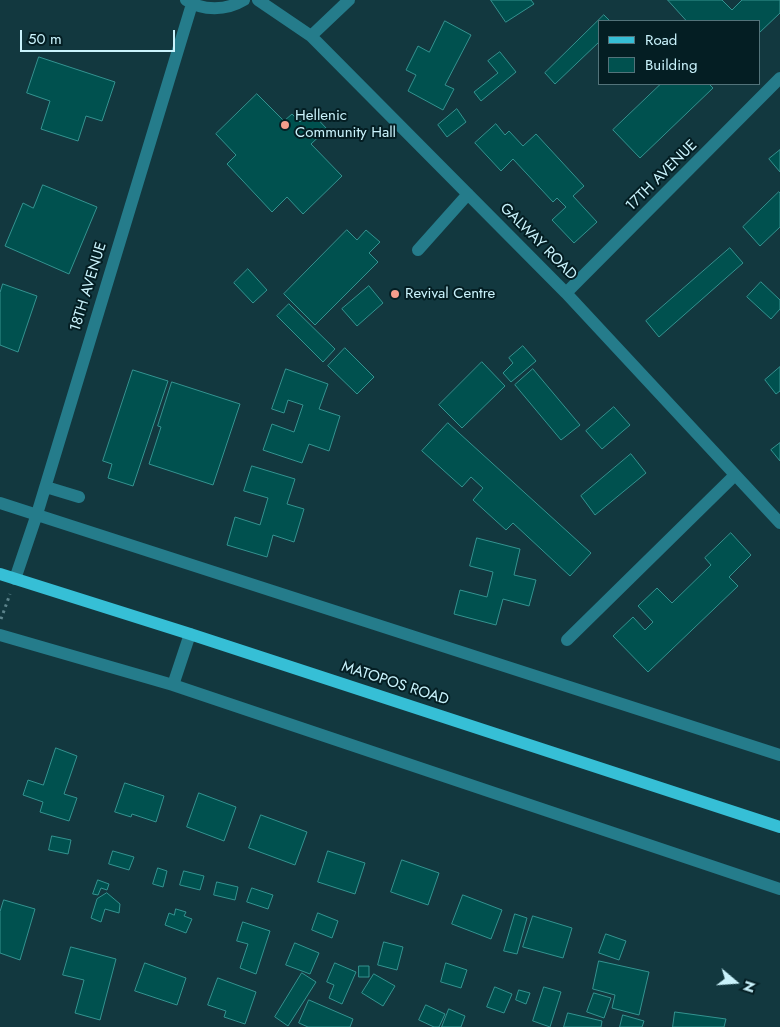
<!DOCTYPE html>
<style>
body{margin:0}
#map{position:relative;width:780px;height:1027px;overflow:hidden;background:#12383f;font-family:Jost,sans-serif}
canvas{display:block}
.legend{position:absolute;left:598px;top:20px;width:162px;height:65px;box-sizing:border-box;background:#041e23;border:1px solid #53737a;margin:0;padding:6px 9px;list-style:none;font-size:15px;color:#caf3fc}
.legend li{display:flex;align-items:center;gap:10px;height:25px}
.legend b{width:25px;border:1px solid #53737a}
.north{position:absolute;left:710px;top:957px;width:50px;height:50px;-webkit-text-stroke:4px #041e23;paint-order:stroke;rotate:108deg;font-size:14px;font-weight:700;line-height:20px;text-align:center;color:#caf3fc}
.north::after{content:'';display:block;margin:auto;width:18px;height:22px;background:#caf3fc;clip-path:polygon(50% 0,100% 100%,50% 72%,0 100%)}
.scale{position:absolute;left:20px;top:30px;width:155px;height:22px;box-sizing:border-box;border:2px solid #caf3fc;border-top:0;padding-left:6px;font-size:15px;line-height:18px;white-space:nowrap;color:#caf3fc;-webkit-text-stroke:4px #041e23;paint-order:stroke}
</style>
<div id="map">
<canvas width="780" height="1027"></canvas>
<ul class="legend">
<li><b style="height:6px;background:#36bfd6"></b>Road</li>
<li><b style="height:14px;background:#00514f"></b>Building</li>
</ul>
<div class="north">N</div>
<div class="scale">50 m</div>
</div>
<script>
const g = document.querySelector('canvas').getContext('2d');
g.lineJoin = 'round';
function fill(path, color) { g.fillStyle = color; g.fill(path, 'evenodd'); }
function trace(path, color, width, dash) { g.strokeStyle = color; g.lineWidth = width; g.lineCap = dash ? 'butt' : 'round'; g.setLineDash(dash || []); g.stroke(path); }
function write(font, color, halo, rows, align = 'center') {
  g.font = font + ' Jost,sans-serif'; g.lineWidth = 4; g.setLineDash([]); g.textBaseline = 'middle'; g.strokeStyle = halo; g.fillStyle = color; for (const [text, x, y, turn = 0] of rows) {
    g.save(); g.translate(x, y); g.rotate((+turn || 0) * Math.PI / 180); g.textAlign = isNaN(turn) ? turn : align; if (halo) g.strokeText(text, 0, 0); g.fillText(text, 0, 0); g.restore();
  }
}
const building = new Path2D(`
 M491,0H531L534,4L506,22Z
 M668,0H722L732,10L742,0H780V13L759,33V21H687Z
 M604,15L610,21H599V42L555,84L545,73Z
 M445,21L471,35L445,85L454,89L443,110L408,91L416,75L406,70L418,46L429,52Z
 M500,52L516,72L481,101L474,92L498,73L488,61Z
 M39,57L115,82L102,121L86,116L78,141L41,129L50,101L27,93Z
 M661,84H709L713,88L640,158L613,130Z
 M257,94L284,121L292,114L300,122L310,111L327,129L311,144L342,176L303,214L287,197L272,212L227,164L236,155L216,134Z
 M457,109L466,122L447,137L438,125Z
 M496,124L505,135L509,131L523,146L536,134L584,186L573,196L597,222L574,243L552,220L566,207L557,198L553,202L513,159L501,171L475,143Z
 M780,150V172L769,159Z
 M43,185L97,207L69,274L5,246L23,203L33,208Z
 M779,192L780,193V227L760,246L743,227Z
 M347,230L357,240L366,230L380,242L369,253L378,262L315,325L284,294Z
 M730,248L743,263L659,337L646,321Z
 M248,269L267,290L253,303L234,283Z
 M761,282L780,300V309L771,319L747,297Z
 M3,284L37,296L18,352L0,345V293Z
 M369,286L383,303L357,326L342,309Z
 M289,304L335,349L323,362L277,316Z
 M523,346L536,361L511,382L503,373L513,363L509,358Z
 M345,348L374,377L357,394L328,366Z
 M482,362L505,386L462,428L439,405Z
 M780,367V391L776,394L765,380Z
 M286,369L328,384L319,409L340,416L329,451L309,444L302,463L263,450L272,424L294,432L303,405L288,400L284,413L272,409Z
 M533,369L580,425L561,440L515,385Z
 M133,370L168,381L133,486L108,478L112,464L103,461Z
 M172,382L240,404L213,485L149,464L161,427L158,426Z
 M614,407L630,425L602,449L586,431Z
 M448,423L591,553L570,576L513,523L506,530L473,500L483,488L471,477L462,487L422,451Z
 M780,443V461L771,450Z
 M631,454L646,473L595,515L581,496Z
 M252,466L295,479L287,504L304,509L294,542L273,535L267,557L227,545L235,517L260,525L268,498L244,491Z
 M731,533L751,555L729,577L738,586L648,672L613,636L633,617L645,630L653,622L638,606L657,588L672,603L711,565L705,558Z
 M477,538L520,549L514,575L536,580L529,606L503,599L496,625L454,614L460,590L487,597L493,572L470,566Z
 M56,748L77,756L64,794L77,798L69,821L40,812L43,802L23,795L28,780L43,785Z
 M125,783L164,796L156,822L132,814L131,817L115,812Z
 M199,793L236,807L224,841L187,827Z
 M261,815L307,832L295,865L249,848Z
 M52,836L71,840L68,854L49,850Z
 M113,851L134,857L129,870L109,864Z
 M328,851L365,863L355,894L318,882Z
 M402,860L439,873L428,905L391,892Z
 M158,868L167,871L163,887L153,884Z
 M184,871L204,876L200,890L180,885Z
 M98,880L109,884L107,890L101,888L98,895L93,894Z
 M217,882L238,887L235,900L214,895Z
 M252,888L273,895L268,909L247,902Z
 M107,893L120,904L119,913L105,909L101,922L91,918L97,899Z
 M463,895L502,910L491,939L452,924Z
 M4,900L35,909L20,960L0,953V912Z
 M176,909L186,912L184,916L192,919L186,933L165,925L169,913L174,915Z
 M318,913L338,921L332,938L312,930Z
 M515,914L527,918L517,954L504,951Z
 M533,916L572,928L563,958L523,947Z
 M243,922L270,931L256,974L240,968L248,944L237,941Z
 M606,934L626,941L619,960L599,953Z
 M384,942L403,947L397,970L378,965Z
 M295,943L319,953L310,974L286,965Z
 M71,947L116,959L100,1020L75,1013L84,980L63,975Z
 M599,961L649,972L639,1015L612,1008L615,995L593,989Z
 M145,963L186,978L177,1005L135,991Z
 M335,963L356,972L342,1004L329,998L334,985L327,982Z
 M446,963L467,970L461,988L441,982Z
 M359,966H369V977H359Z
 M302,973L316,982L288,1026L275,1017Z
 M374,974L395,986L383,1006L362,993Z
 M218,978L256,992L245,1024L224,1017L226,1011L208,1005Z
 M495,987L512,994L504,1013L487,1007Z
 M544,987L561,992L550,1027L533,1021Z
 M519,990L530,993L526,1004L516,1000Z
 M594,993L611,998L604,1018L587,1012Z
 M309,1000L353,1019L350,1027H308L299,1023Z
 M426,1005L445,1014L439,1027H434L419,1020Z
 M449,1009L465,1016L461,1027H442Z
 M675,1012L726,1019L724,1027H673Z
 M568,1013L602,1021L601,1027H564Z
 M623,1015L644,1021L642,1027H620Z`);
fill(building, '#00514f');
trace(building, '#349390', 1);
trace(new Path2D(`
 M1,619L10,594`), '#5d848c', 3, [2.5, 4]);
trace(new Path2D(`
 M186,0C203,11 226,11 244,0
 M258,0L311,36L566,293L780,523
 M311,36L349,0
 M418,250L468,194
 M566,293L780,78
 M46,487L79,497
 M0,503L780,755
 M15,579L37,514L192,4
 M0,635L173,685L780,889
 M567,640L735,475
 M173,685L190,634`), '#257c8b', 12);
trace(new Path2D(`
 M0,574L190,634L780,827`), '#36bfd6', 12);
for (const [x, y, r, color] of [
 [285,125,5,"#f49d8c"],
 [395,294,5,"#f49d8c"]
]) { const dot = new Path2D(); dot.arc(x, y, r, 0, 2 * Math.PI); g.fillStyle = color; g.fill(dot); trace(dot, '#041e23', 2); }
write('15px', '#caf3fc', '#041e23', [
 ["Hellenic",295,116],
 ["Community Hall",295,133],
 ["Revival Centre",405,294]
], 'left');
write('15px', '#caf3fc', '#041e23', [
 ["17TH AVENUE",662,176,-45],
 ["GALWAY ROAD",538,242,45],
 ["18TH AVENUE",89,287,-73],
 ["MATOPOS ROAD",395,684,18]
]);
</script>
